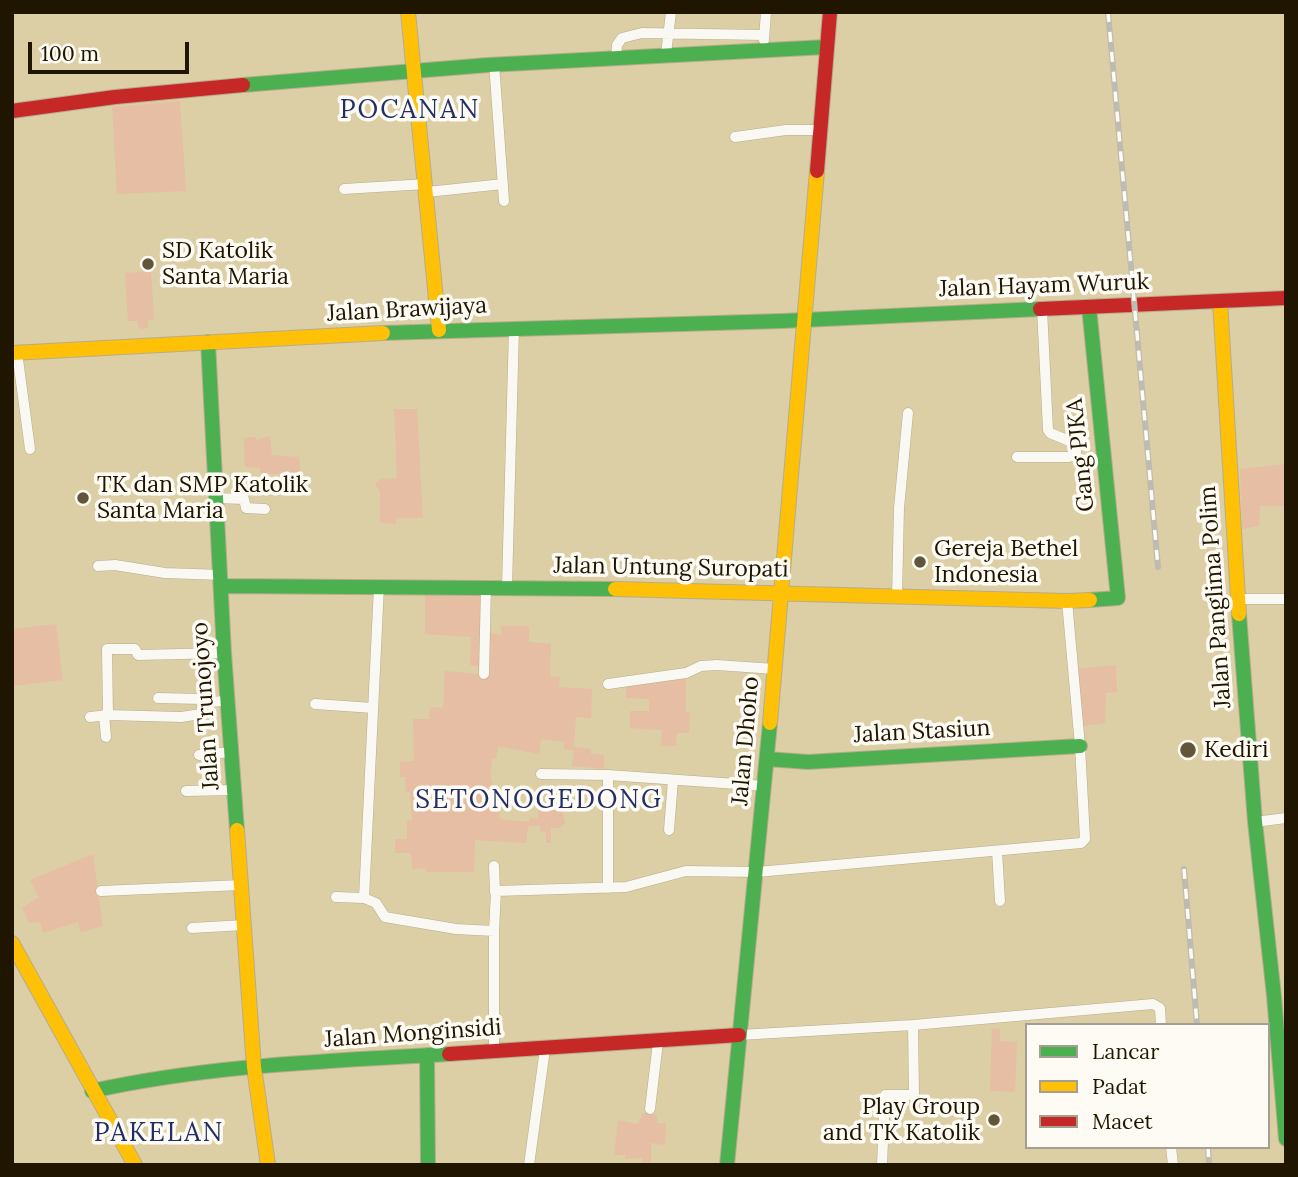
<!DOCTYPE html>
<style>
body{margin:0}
#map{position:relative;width:1298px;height:1177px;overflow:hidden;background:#dccea5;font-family:Lora,serif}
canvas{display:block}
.frame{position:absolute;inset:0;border:14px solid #201600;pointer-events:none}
.legend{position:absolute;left:1025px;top:1023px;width:245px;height:126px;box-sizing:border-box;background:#fdfbf4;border:2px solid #a59f92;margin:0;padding:9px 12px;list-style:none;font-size:21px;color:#201600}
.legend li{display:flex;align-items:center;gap:14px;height:35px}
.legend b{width:35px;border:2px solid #a59f92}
.scale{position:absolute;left:28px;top:42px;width:161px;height:32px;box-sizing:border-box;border:4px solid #201600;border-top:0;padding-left:9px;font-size:21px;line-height:24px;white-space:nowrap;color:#201600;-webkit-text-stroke:5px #fdfbf4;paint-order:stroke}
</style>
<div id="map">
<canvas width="1298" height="1177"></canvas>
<div class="frame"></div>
<ul class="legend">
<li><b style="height:9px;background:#4caf50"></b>Lancar</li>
<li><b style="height:9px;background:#ffc107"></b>Padat</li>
<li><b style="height:9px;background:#c62828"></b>Macet</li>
</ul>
<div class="scale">100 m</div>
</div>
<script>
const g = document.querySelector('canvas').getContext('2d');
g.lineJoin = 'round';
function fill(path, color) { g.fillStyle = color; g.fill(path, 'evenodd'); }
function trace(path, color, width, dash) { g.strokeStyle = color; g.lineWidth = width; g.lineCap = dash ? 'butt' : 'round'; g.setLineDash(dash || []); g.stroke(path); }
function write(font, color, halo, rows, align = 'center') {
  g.font = font + ' Lora,serif'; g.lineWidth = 7; g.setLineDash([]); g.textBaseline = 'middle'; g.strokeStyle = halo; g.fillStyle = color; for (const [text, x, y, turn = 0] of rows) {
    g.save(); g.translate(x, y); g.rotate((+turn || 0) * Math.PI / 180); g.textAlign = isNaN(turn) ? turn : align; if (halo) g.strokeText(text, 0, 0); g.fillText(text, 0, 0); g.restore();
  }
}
fill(new Path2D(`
 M180,101L186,191L117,194L112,107Z
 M151,271L154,320H148V327L142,329L138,327L137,321H128L125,273Z
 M394,409H417L423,518H397L395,524L380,523V492L375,484L380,479L397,478Z
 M270,436L272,455L299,457L301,487L288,486V474H261L260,468L245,467L244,438L256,437V440Z
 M1286,464V506H1260L1259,526L1242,529L1240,469Z
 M425,593L483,595L487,633L501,635V626H529V642L551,644L550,676L560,677L559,687L592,689L591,718L576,717L574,747L591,749V754L604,755V769L572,766L574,750L564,749V742L541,739L539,754L498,746L496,759H492L490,778L492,779L491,792L501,795L499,819L529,822L530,818L538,819L539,805L562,809L565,824L561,826V828H551V843H546V833L540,832V826H528L526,843L475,840L474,872H426V868L412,869L411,853H395V839H407V821L412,820L410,792H406L405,777H400V762L414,761L413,719H429L430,707L443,708L445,671L479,674L478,666L470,665L471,637L425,634Z
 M56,624L63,680L12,686V629Z
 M1116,665L1117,692L1106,693L1105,723L1077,727L1072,669Z
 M686,678V712L690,713L689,733H677L676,746H661L662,730L630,728V711H649V699L626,698V684L649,683Z
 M93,855L103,926L81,932L78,922L43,933L40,922L29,923L22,908L39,897L30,880L88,856Z
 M992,1028L1000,1029V1041L1017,1042L1015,1092L990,1091Z
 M643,1113L657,1115V1123H666L665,1145L651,1143V1165H642V1158L625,1159V1155H614L618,1120L638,1124Z`), '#e5bea4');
const street = new Path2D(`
 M764,40L766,12
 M666,54L671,12
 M616,57L617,45L622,38L642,33L764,35
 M494,63L504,201
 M735,137L786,130H819
 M344,189L426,184
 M427,192L503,184
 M17,352L30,449
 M1017,457H1069L1076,452L1072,442L1050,433L1048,430L1042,309
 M216,498L244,499L246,508L265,509
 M98,566L115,565L165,573L222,575
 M379,586L364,898L376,903L385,917L456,929L494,931V1051
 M507,587L514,328
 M897,596L899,508L908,413
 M1238,599H1286
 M484,674L486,587
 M608,684L686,673L701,666L717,665L775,669
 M158,698L202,699L204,702L228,701
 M203,701L201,714L181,717L108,715L107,649H135L138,655L224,653
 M315,704L373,708
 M104,715L106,737
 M90,717L108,715
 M199,755L231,752
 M541,774L608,775L765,786
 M608,775V888
 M186,791L234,790
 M1255,822L1286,818
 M669,830L673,780
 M997,851L1000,901
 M494,866L495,892
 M101,891L241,885
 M336,897L364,898
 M192,928L244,925
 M494,931L496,891L626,887L686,871L757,872L1081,843L1085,839L1080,746L1067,601
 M739,1035L913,1025L1153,1004L1160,1008L1161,1025
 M650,1109L658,1042
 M1171,1147L1173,1165
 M529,1165L545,1049
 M882,1165L885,1095H914L913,1025`);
const fast = new Path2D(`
 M243,85L488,65L826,47
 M1089,307L1118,598L1090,600
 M383,333L782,321L1040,309
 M208,342L224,653L237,830
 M222,586L615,589
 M1239,614L1255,822L1274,996L1286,1139
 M767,759L808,762L1080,746
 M427,1055L428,1165
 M92,1091C209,1065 330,1061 449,1054
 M727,1165L770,723`);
const slow = new Path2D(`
 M408,12L439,330
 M1220,301L1239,614
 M12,353L383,333
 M615,589L1067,601L1090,600
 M770,723L817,171
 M237,830L254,1067L268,1165
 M12,943L135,1165`);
const jam = new Path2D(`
 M12,111L115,97L243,85
 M817,171L830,12
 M1040,309L1286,298
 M449,1054L739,1035`);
trace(street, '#b7ac8d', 11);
trace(fast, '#b7ac8d', 16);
trace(slow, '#b7ac8d', 16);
trace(jam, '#b7ac8d', 16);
trace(street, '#faf8f2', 10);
trace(fast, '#4caf50', 14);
trace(slow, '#ffc107', 14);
trace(jam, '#c62828', 14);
const rail = new Path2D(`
 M1108,12L1158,567
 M1184,869L1197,1025
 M1208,1147L1209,1165`);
trace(rail, '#bfbbb0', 6);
trace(rail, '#fdfbf4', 3.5, [10]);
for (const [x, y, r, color] of [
 [148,264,7,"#62563a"],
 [83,498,7,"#62563a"],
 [920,562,7,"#62563a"],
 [1188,750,9,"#62563a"],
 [994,1120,7,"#62563a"]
]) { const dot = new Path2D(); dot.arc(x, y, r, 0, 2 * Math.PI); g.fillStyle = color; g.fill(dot); trace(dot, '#fdfbf4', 2.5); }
write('23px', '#201600', '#fdfbf4', [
 ["SD Katolik",162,251],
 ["Santa Maria",162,277],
 ["TK dan SMP Katolik",97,485],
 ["Santa Maria",97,511],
 ["Gereja Bethel",934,549],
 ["Indonesia",934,575],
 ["Kediri",1204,750],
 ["Play Group",980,1107,"right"],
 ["and TK Katolik",980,1133,"right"]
], 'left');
write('23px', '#201600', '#fdfbf4', [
 ["Jalan Hayam Wuruk",1044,286,-2],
 ["Jalan Brawijaya",407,310,-3],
 ["Gang PJKA",1081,455,-96],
 ["Jalan Untung Suropati",671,568,1],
 ["Jalan Panglima Polim",1216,597,-94],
 ["Jalan Trunojoyo",206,706,-94],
 ["Jalan Stasiun",922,732,-3],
 ["Jalan Dhoho",746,741,-85],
 ["Jalan Monginsidi",413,1034,-4]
]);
g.letterSpacing = '2px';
write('26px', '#222f67', '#fdfbf4', [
 ["POCANAN",410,111],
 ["SETONOGEDONG",539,801],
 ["PAKELAN",159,1134]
]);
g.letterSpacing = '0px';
</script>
